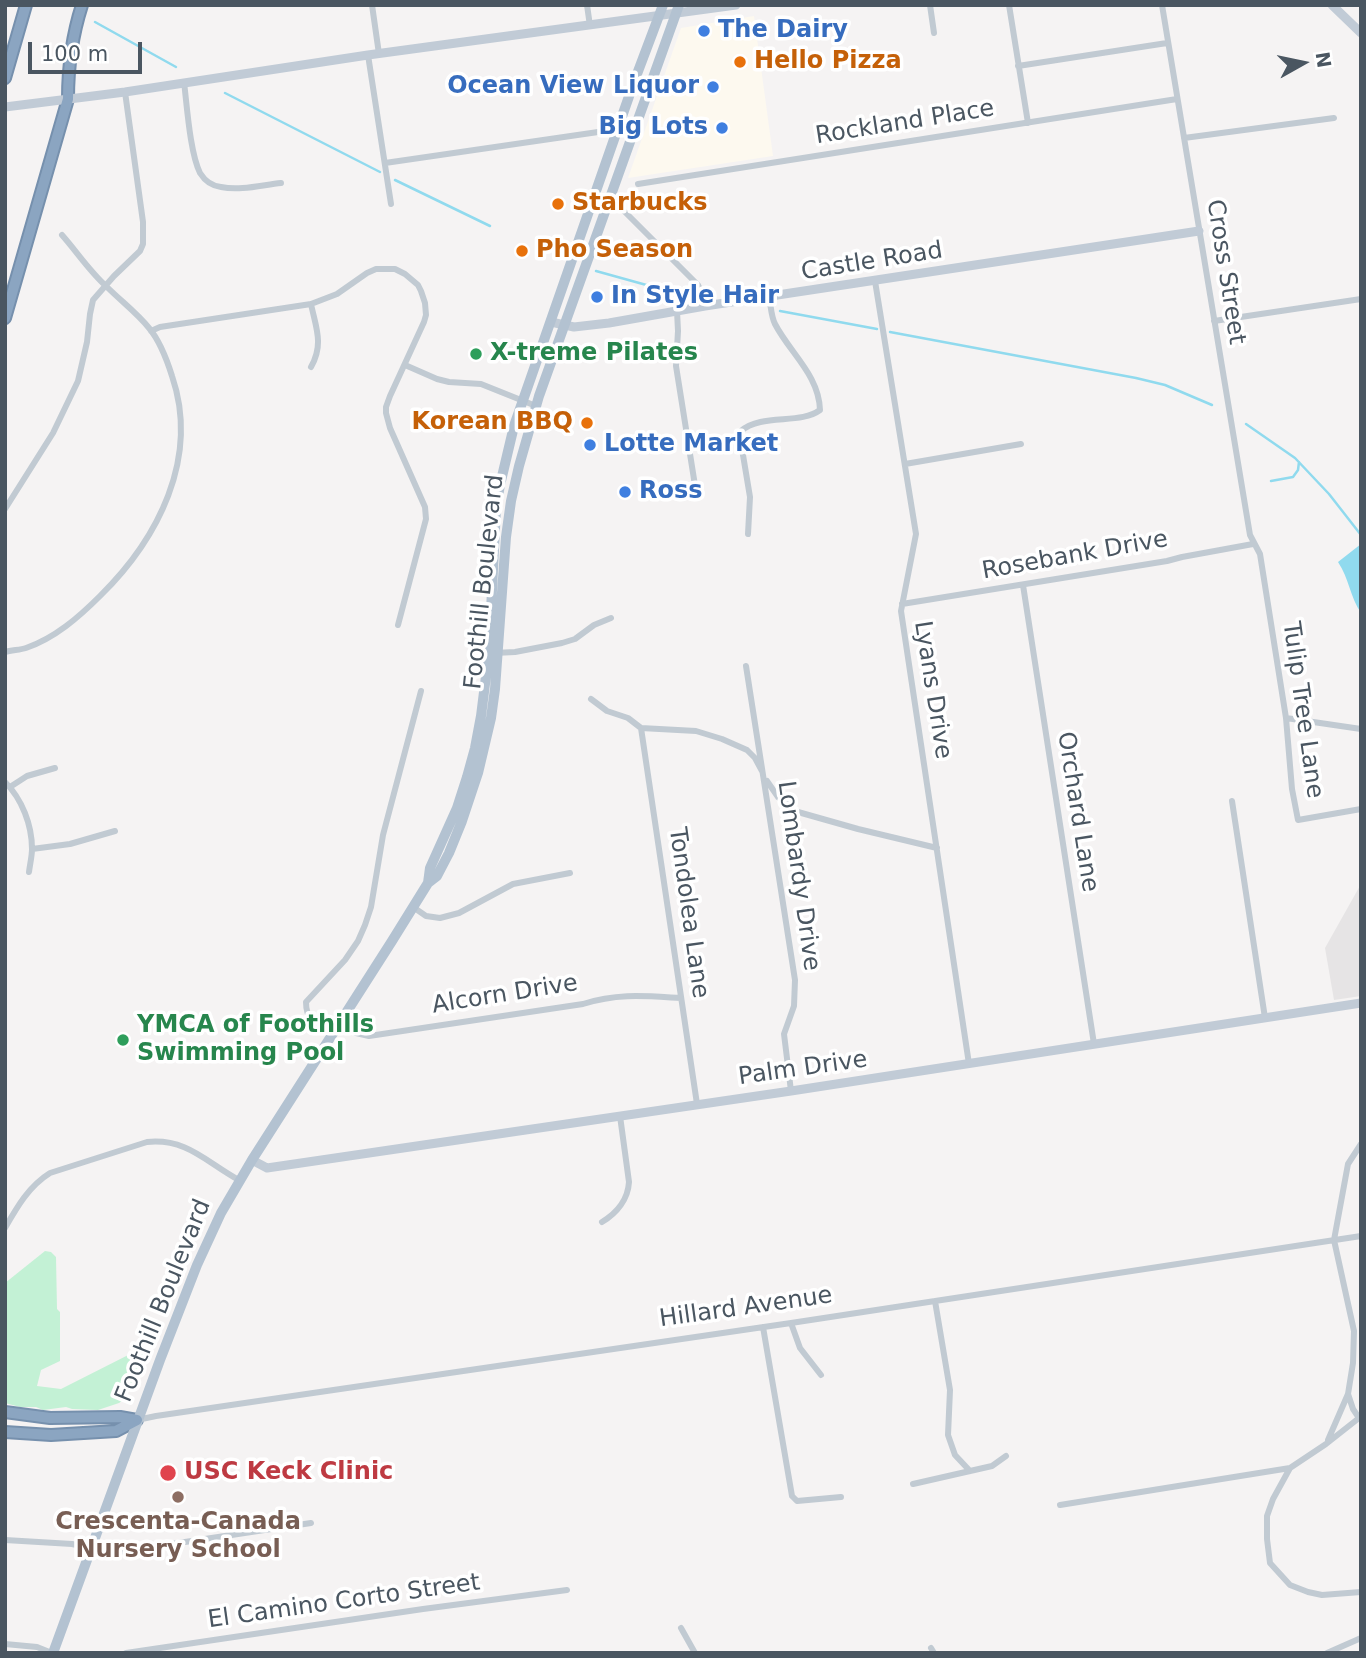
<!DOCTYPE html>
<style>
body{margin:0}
#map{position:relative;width:1366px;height:1658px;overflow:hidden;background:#f5f3f3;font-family:"DejaVu Sans",sans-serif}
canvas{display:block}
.frame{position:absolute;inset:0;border:7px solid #4a5661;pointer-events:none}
.north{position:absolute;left:1268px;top:28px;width:70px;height:70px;-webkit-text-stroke:5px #fff;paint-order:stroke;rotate:81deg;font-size:19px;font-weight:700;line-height:28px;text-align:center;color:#4a5661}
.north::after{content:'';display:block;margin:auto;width:24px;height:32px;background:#4a5661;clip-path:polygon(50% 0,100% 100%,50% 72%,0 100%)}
.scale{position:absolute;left:28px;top:42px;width:114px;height:32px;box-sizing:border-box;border:4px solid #4a5661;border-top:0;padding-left:9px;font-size:21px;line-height:24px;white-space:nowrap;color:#4a5661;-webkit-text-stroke:5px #fff;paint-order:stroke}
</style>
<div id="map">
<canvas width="1366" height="1658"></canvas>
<div class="frame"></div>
<div class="north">N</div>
<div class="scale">100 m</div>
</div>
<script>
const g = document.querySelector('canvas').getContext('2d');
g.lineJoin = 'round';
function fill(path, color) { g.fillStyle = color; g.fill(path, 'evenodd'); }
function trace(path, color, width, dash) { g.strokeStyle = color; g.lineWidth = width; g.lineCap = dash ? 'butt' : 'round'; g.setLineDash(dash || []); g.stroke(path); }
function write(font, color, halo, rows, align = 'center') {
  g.font = font + ' "DejaVu Sans",sans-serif'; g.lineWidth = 7; g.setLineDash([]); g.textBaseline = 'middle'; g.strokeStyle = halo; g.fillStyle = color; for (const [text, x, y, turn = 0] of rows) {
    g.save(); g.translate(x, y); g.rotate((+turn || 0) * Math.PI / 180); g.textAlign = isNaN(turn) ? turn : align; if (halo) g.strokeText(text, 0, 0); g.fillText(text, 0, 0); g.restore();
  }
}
fill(new Path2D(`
 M754,16L773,156L628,178L681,28Z`), '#fdf9ef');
fill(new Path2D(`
 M1361,884V996L1334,1000L1325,948Z`), '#e6e4e5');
fill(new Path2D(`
 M45,1251L51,1252L56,1257L57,1309L60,1312V1361L41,1370L37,1386L61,1389L144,1347L142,1358L126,1398L119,1403L98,1410L72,1409L66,1407L43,1410L36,1407H20L5,1403V1283Z`), '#c3f1d5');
fill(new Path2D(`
 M1361,544V613C1350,597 1349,578 1338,562Z`), '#90daee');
trace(new Path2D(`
 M95,22L176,67
 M225,93L380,172
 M395,180L490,226
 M596,271L686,296
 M780,311L877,329
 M890,332L1136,378L1165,385L1212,405
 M1246,424L1295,458L1329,494L1361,535
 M1271,481L1293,477L1298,470L1299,462`), '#90daee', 2.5);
const highway = new Path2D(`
 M5,78L26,5
 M5,318L68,99C68,67 72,36 82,5
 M5,1412L50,1418L120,1417L137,1420
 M5,1432L51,1435L116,1431L137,1420`);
trace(highway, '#7690ad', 14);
trace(new Path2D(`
 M372,5L379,54
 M587,5L590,26
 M930,5L934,33
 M1009,5L1028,123
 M1162,5L1250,535L1260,554L1286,718L1292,789L1298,820L1361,809
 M368,55L391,204
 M1018,66L1167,43
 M184,82C187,106 190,153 200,173C205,181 212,186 221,187C240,191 262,185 281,183
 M1184,138L1334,118
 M385,163L605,131L617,130L634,132
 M638,184L1177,99
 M610,201L616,204L625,212L698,285L704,297L705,306
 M875,281L916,534L901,611L969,1064
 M311,304C316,328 324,344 311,367
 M677,311L678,331L676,366L697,498
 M1214,321L1361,299
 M151,331L160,327L311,304L337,294L367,273L376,269H395L405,274L418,285L421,291L425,303L426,315L424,322L390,396L386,407V413L390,428L425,507L426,519L398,625
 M405,365L437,379L449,382L481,384L536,406
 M905,464L1021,444
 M5,509L53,433L78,381L87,342L90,314L93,300L114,276L140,251L143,244V222L125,92
 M748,534L750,497L740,437L741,431C762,413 800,425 820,410C819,375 790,353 775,324C771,316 771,306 769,297
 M1023,585L1094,1044
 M902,604L1167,561L1182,557L1253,544
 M5,652C12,650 20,650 26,648C55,638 79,617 100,596C158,539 200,458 172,376C167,360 159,340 149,328C137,313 121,301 107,287C90,272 77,252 62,235
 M494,653L515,652L562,643L575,639L594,625L611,618
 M746,666L795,980L794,1006L784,1034L791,1091
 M591,699L607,711L628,718L641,728L696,731L722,739L747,750L755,758L762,771
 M1286,718L1361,729
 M641,728L697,1104
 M767,781L778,797L798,812L858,829L937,848
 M5,782C22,799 32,825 32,849C32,856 30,864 29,872
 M10,787L27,776L55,768
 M1232,801L1265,1018
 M32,849L70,844L115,831
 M413,907L426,916L440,918L459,913L513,884L570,873
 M338,1024L356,1033L369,1036L583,1004C618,993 645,996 681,998
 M332,1034C317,1025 306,1022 306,1002L345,960L358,941L365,925L371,907L383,835L421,691
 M1361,1144L1348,1164L1334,1240L1354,1331L1353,1363L1348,1394L1353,1409L1359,1418L1326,1444L1290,1468L1273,1499L1267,1516V1539L1270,1563L1290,1585L1308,1592L1322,1595L1361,1592
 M602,1222C617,1213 628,1199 629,1182L620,1116
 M5,1228C17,1207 29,1186 50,1173L147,1142C187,1138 206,1162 239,1180
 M935,1301L950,1390L948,1435L955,1455L970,1471
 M791,1323L800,1348L821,1375
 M763,1327L792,1496L797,1501L841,1497
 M137,1420L156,1416L791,1323L1361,1236
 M1328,1440L1348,1394
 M913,1484L992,1466L1006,1456
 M1060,1505L1290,1468
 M5,1540L72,1544L112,1553L311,1523
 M681,1628L695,1653
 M5,1644L37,1647L52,1653
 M931,1648L934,1653
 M126,1653L423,1609L567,1590
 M1327,1653L1361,1638`), '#c1cad2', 6);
trace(new Path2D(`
 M1332,5L1361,33
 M5,107L125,92L368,55L736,5
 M551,322L574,327L609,323L705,306L1199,231
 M252,1160L267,1168L791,1091L1361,1003`), '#c1cbd6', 9);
trace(new Path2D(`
 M428,883L430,868L457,808L467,777L475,748L481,716L489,652L496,508L500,485L514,426L634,82L663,5
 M53,1653L160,1360L197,1265L221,1213L252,1160L392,941L428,883L437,876L449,853L462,821L478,773L491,718L495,689L506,537L511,501L519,466L539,396L679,5`), '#b3c2d1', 10);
trace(highway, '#8ba5c1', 10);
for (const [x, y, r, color] of [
 [704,31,7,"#3f7fe0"],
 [740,62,7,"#e8710a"],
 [713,87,7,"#3f7fe0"],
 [722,128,7,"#3f7fe0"],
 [558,204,7,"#e8710a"],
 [522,251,7,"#e8710a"],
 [597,297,7,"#3f7fe0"],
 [476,354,7,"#2e9e5b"],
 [587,423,7,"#e8710a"],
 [590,445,7,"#3f7fe0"],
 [625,492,7,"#3f7fe0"],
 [123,1040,7,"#2e9e5b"],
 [168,1473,9,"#e0444e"],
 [178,1497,7,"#8d6e63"]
]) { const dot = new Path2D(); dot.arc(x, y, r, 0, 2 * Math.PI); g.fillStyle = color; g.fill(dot); trace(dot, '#fff', 2.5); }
write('bold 24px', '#366cbe', '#fff', [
 ["The Dairy",718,31],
 ["Ocean View Liquor",699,87,"right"],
 ["Big Lots",708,128,"right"],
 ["In Style Hair",611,297],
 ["Lotte Market",604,445],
 ["Ross",639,492]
], 'left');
write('bold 24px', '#c56008', '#fff', [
 ["Hello Pizza",754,62],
 ["Starbucks",572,204],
 ["Pho Season",536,251],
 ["Korean BBQ",573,423,"right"]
], 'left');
write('24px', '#4a5661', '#fff', [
 ["Rockland Place",905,123,-9],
 ["Castle Road",872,262,-9],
 ["Cross Street",1225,272,81],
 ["Rosebank Drive",1075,556,-10],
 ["Foothill Boulevard",485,582,-84],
 ["Lyans Drive",932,690,81],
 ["Tulip Tree Lane",1302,710,82],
 ["Orchard Lane",1077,812,81],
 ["Lombardy Drive",798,876,82],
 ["Tondolea Lane",688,913,82],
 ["Alcorn Drive",505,995,-9],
 ["Palm Drive",803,1069,-8],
 ["Foothill Boulevard",164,1301,-68],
 ["Hillard Avenue",746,1308,-8],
 ["El Camino Corto Street",344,1602,-8]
]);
write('bold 24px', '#27864d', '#fff', [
 ["X-treme Pilates",490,354],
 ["YMCA of Foothills",137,1026],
 ["Swimming Pool",137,1054]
], 'left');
write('bold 24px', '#be3a42', '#fff', [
 ["USC Keck Clinic",184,1473]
], 'left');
write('bold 24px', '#785e54', '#fff', [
 ["Crescenta-Canada",178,1523],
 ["Nursery School",178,1551]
]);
</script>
